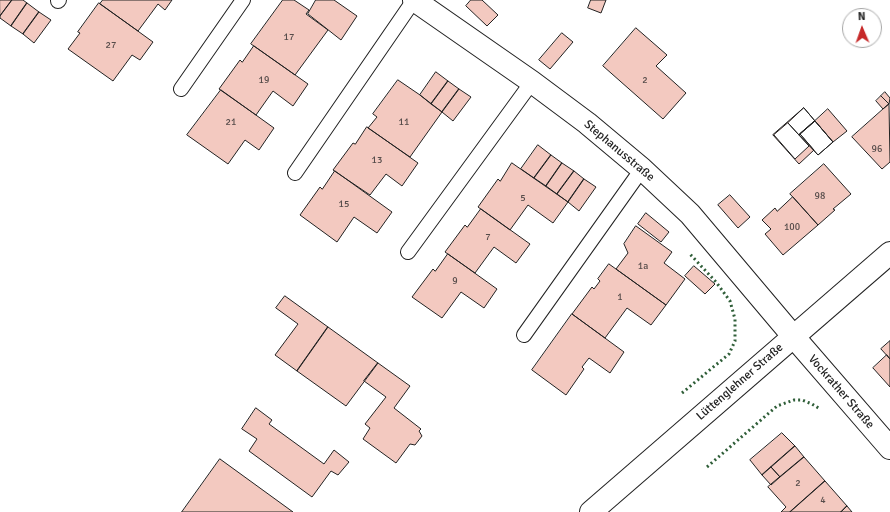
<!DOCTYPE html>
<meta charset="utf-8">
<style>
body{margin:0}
#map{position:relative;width:890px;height:512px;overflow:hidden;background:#fff;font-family:Signika,sans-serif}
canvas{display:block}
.north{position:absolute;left:842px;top:8px;width:40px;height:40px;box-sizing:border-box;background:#fff;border:1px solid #a7a7a7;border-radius:50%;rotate:358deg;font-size:11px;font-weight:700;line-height:16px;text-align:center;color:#222}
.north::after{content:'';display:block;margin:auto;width:14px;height:18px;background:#c62828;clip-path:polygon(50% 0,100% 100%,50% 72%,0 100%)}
</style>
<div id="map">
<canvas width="890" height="512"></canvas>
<div class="north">N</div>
</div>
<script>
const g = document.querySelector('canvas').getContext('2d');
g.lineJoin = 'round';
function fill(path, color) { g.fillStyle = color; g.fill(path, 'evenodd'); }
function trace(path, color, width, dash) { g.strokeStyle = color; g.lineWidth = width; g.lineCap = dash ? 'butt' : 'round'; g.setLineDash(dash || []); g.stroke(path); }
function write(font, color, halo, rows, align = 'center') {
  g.font = font + ' Signika,sans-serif'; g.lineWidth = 3; g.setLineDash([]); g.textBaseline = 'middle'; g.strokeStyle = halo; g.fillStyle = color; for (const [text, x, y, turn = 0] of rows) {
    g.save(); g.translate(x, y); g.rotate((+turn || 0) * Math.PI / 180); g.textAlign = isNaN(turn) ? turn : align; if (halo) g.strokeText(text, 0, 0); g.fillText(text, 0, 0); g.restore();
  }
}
const building = new Path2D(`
 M0,0H12L0,16Z
 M12,0H23L27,3L11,26L0,18V16Z
 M103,0H172L165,10L158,4L138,31L100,4Z
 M283,0H294L309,10L306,14L328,30L295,75L251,44Z
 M316,0H334L357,16L341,40L308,14Z
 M471,0H482L498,15L487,26L466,6Z
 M591,0H606L601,13L588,8Z
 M27,3L39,12L23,34L11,26Z
 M99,3L153,42L140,60L132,55L113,81L68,49L80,33L78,32Z
 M39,12L51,20L34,43L23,34Z
 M636,28L667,55L656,66L686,93L663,119L603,66Z
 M562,33L573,42L550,69L539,60Z
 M254,46L308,84L293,106L273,91L256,115L219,89L240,60L242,62Z
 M436,72L448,81L431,104L420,95Z
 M398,80L420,95L442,112L410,157L368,128L377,117L373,114Z
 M448,81L459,89L442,112L431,104Z
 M459,89L471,97L453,121L442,112Z
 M221,90L274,128L259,150L245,140L228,164L187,135Z
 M885,92L890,98L889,104L881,96Z
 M881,96L889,104L883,109L876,101Z
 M889,104L890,162L882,169L852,137Z
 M804,108L815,121L799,135L788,123Z
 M804,108L815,121L800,134L814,150L799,164L773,135Z
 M828,109L847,131L833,142L815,121Z
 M815,121L833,142L818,155L799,135Z
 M815,121L833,142L818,155L800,134Z
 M788,123L809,146L795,159L774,135Z
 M367,127L418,163L402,186L386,174L370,195L333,170L353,143L355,144Z
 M538,145L551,155L534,178L521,169Z
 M551,155L562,163L546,186L534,178Z
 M512,163L568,202L553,223L528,205L510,230L478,207L498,179L500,181Z
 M562,163L574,171L557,194L546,186Z
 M824,164L851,194L833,209L835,210L818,225L790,194Z
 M335,171L392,212L377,233L354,217L337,242L300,215L320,187L322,189Z
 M574,171L584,179L568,202L557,194Z
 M584,179L596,187L579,211L568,202Z
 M730,195L750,217L738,228L718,205Z
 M793,197L818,225L783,255L765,234L771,229L762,220L775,208L777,211Z
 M481,209L530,244L516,263L494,247L475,273L445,252L465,225L467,227Z
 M646,213L669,232L661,242L638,224Z
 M636,226L672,252L664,263L685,279L666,305L616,269L628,253L624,244Z
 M448,254L497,289L484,308L461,292L442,318L412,297L433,269L435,271Z
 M609,264L666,305L651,325L627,308L605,338L572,314L592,287L594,289L600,281L598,279Z
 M694,266L715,284L705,294L685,276Z
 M285,296L328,327L297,371L275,355L298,324L276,308Z
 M572,314L624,352L610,373L589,358L582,367L584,369L566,395L532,370Z
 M328,327L378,363L346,406L297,371Z
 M890,341V359L881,349Z
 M887,355L890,359V387L873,368Z
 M378,363L410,386L394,408L421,429L419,431L422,436L415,445L410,444L396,463L363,439L370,428L365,424L386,397L364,381Z
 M256,408L272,420L269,424L324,464L334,450L349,462L338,475L331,471L312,497L249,451L257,439L242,429Z
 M782,433L795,446L762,475L750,460Z
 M795,446L804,457L780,477L771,467Z
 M804,457L825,481L790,512H781L786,507L768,487Z
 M220,459L293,512H182Z
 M771,467L780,477L771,485L762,475Z
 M825,481L847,506L841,512H790Z
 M847,506L852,512H841Z`);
fill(building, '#f3c9c0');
trace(building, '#222', 1);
const lane = new Path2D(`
 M58,1L59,0
 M181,89L243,0
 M295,173L414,0
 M408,252L532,82
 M524,335L642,169`);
const street = new Path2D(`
 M414,0L532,82L587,123L642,169L690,214L793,336L890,448`);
const secondary = new Path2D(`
 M591,512L890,253`);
trace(lane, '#222', 16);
trace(street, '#222', 24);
trace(secondary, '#222', 24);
trace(lane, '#fff', 14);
trace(street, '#fff', 22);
trace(secondary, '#fff', 22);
trace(new Path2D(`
 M682,393L729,354L735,341V319L730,301L716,282L689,253
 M707,467L777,406L794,400H802L812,404L820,409`), '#2f5e38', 3, [2, 3]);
write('10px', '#564c4a', null, [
 ["17",289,37],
 ["27",111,45],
 ["19",264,80],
 ["2",645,80],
 ["21",231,122],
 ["11",404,122],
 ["96",877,149],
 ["13",377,160],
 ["98",820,196],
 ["5",523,198],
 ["15",344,204],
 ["100",792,227],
 ["7",488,237],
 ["1a",643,266],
 ["9",455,281],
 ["1",620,297],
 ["2",798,483],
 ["4",823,500]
]);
write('12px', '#222', '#fff', [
 ["Stephanusstraße",619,151,40],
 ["Lüttenglehner Straße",740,382,-41],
 ["Vockrather Straße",841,392,49]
]);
</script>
